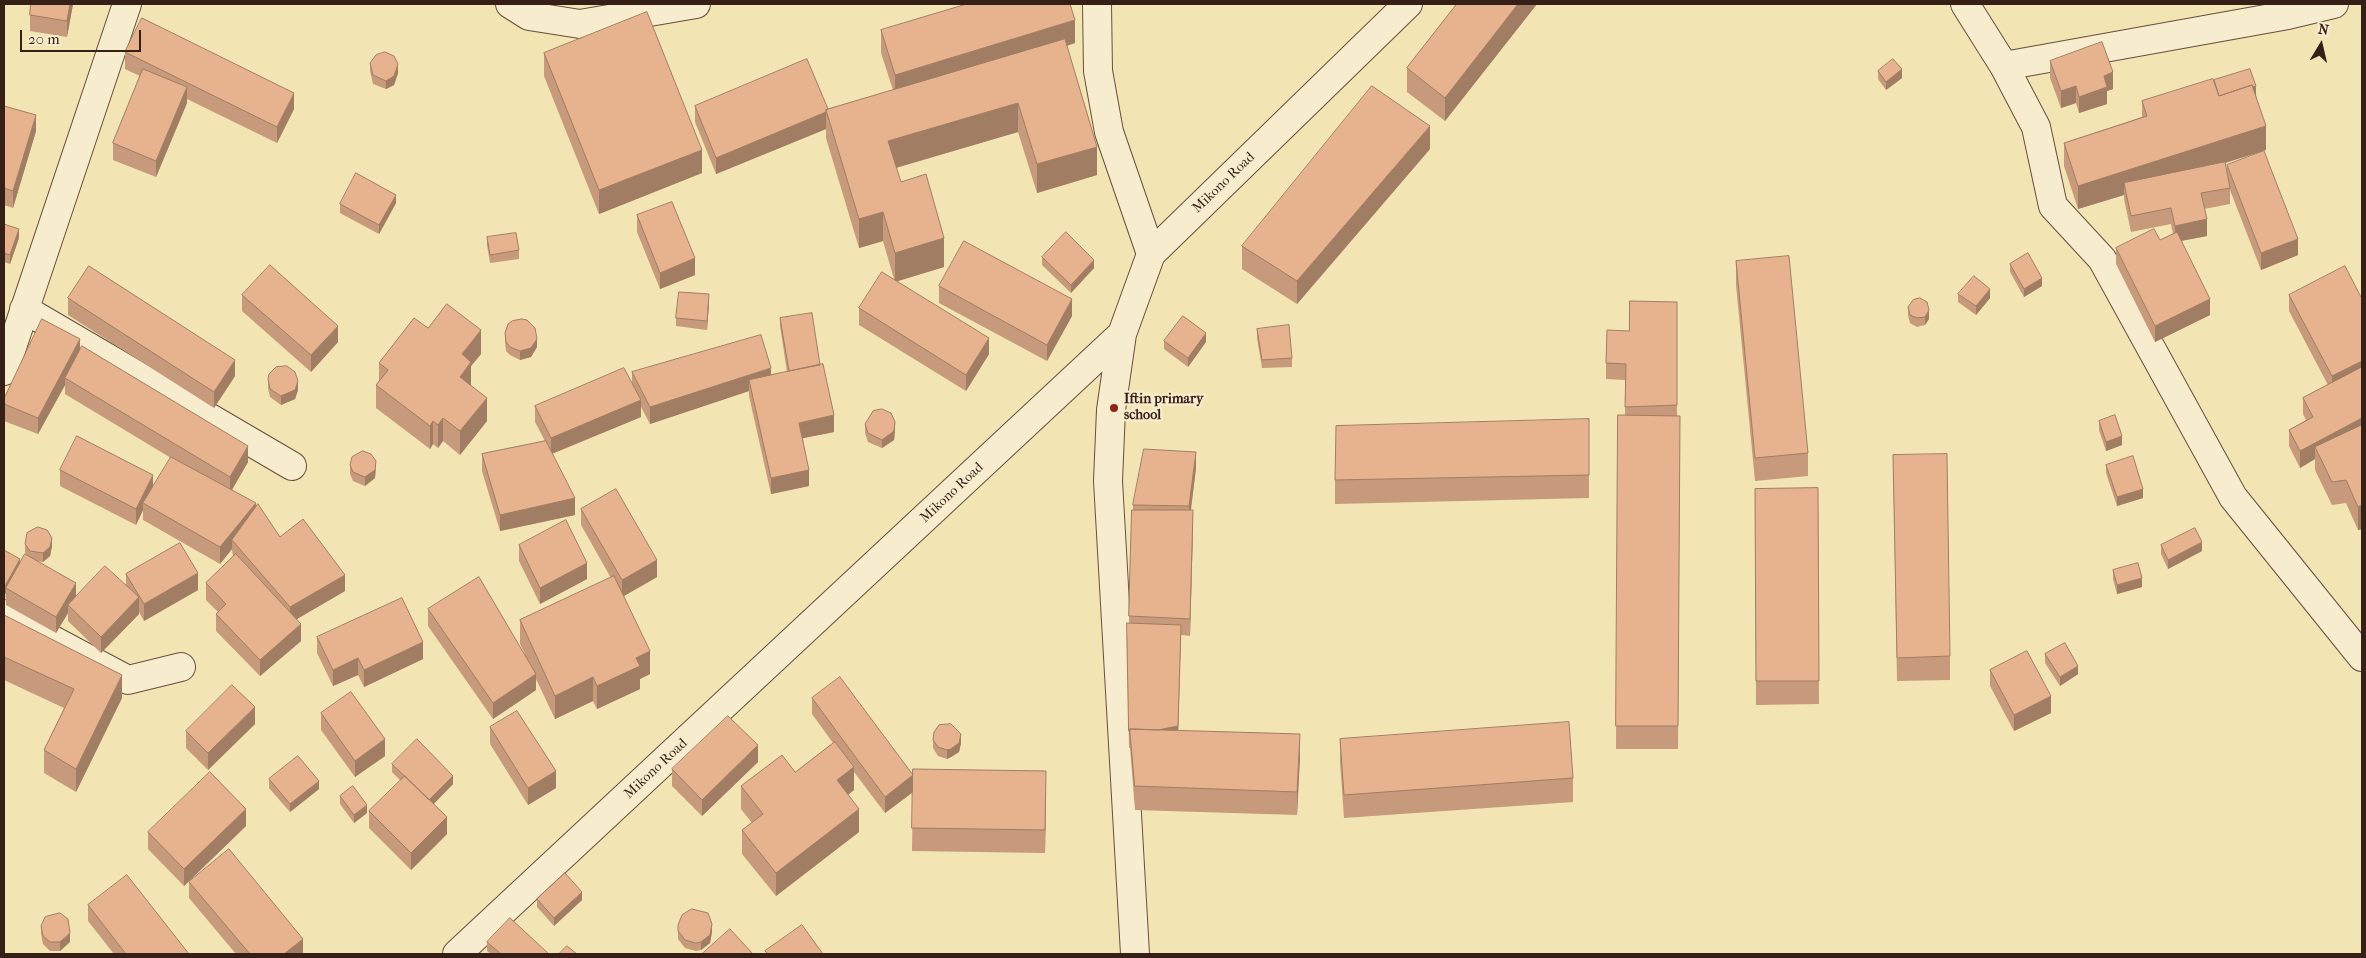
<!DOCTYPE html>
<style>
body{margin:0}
#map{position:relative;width:2366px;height:958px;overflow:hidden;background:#f3e4b4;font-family:"IM FELL French Canon",serif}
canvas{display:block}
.frame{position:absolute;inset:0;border:5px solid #361f16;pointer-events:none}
.north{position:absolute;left:2296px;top:20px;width:50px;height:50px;-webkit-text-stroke:4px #f7edce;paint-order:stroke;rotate:9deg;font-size:14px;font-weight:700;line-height:20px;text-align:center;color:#361f16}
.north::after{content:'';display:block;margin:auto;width:18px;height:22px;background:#361f16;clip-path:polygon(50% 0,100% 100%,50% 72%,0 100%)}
.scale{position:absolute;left:20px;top:30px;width:121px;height:22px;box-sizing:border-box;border:2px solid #361f16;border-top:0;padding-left:6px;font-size:15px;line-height:18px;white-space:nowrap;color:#361f16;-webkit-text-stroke:4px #f7edce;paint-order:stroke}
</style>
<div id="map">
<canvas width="2366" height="958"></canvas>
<div class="frame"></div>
<div class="north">N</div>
<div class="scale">20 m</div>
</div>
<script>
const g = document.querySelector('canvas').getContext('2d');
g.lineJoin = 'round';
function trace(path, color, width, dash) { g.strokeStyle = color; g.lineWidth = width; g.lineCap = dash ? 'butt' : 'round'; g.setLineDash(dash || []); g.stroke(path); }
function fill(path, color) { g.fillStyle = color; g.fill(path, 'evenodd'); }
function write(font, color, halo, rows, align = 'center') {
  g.font = font + ' "IM FELL French Canon",serif'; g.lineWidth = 4.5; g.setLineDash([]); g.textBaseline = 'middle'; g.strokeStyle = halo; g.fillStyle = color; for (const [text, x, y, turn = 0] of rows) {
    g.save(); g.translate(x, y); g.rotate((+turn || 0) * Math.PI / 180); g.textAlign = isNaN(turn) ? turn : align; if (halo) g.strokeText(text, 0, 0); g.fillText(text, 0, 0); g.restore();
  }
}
const street = new Path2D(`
 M510,4L529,16L580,24L696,4
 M1097,4L1098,71L1109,132L1151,254
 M1965,4L2004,66L2036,127L2053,206L2102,259L2233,497L2362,657
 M2004,66L2288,15L2334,4
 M24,309L292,466
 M1122,334L1111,410L1108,481L1135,954
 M4,371L127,4
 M4,614L128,680L181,667
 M457,954L1122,334L1151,254L1408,4`);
trace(street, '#65503e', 30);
trace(street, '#f7edce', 28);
fill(new Path2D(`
 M31,4H73L67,37L30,31V15Z
 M1457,4H1537L1445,121L1407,92V68Z
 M881,30L1075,43L1067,46L1097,175L1037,193L1018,132L896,168L901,182L944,267L897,281L989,354L966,391L859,325V308L894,279L883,241L859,248L826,138V129L716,174L695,122V106L828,109L893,90L881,53Z
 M125,52L294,109L277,143L187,99V103L156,177L113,160V143L140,76L125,69Z
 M544,53L702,173L599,214L544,76Z
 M2050,61L2113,89L2107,91V104L2079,113L2076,103L2061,108L2050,78Z
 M370,63L398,73L394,85L386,89L373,84L370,71Z
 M1878,71L1902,78L1886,90L1878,79Z
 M2214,80L2256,95L2266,150L2225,163L2227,173V165L2298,255L2261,270L2230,190V204L2204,209L2207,236L2181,241L2210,315L2155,342L2116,264V248L2160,240L2173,234L2171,224L2131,232L2124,199V195L2078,209L2064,166V143L2142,117V101L2214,83Z
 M4,106L36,131L13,208L4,205Z
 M1430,149L1297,304L1242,269V246Z
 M396,203L379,234L340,213V204Z
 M637,215L695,275L660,289L637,232Z
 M4,224L19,238L10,264L4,262Z
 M487,237L519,250V259L490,263L487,245Z
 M1042,257L1094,268L1071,293L1042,265Z
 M1736,261L1808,453V476L1755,481L1736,285Z
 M2010,264L2042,286L2024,297L2010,272Z
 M939,286L1072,316L1047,361L939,303Z
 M1958,294L1990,298L1976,315L1958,302Z
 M242,295L338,342L311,372L242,311Z
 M2289,295L2362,299V529L2358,530L2346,503L2332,505L2315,470V459L2300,468L2289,446V430L2306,420L2303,414V398L2328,385L2289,311Z
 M68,298L235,376L214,408L68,315Z
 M1677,302V416H1680L1678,749H1616L1618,415L1625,416V380L1606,379V363L1629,331Z
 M709,303L707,330L676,326V318Z
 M1908,307L1929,319L1925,325L1917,327L1910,323L1908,315Z
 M780,318L820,365L834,432L803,438L809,486L771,494L749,396V391L650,424L641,407V417L552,454L575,515L500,531L482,471V454L545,441L535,422V406L632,383V372L771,375L787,372L780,326Z
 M428,328L481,354L471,366V386L487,421L460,455L443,441L438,448L433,444L430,449L376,408V385L379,381V363Z
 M1257,329L1292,358V367L1262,368L1257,338Z
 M505,333L537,347L531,357L520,360L510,355L506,351L505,342Z
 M1164,341L1206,342L1188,367L1164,349Z
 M80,349L248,462L232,490L256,506L280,537L345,591L297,619L301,641L260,676L216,631V614L218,612L206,600V583L233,557L232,549L220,564L143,520V510L136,525L60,486V470L153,487L171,458L65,394V385L38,434L4,421V399Z
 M268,379L298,390L295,399L281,405L270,397L268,388Z
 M1589,419V498L1335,504V480Z
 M2099,421L2122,445L2106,451L2099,430Z
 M865,424L895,431L894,440L882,448L868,442L865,433Z
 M1893,455L1950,656V680L1897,681Z
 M350,465L376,470L375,478L365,486L353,481L350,474Z
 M2106,465L2143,498L2117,506L2106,473Z
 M1196,468L1191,510L1193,526L1190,636L1181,635L1178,730L1300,757L1297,815L1135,810L1130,748H1129L1127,639L1129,623L1132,510H1133V505Z
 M1818,488L1819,704L1756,705L1755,489Z
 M581,509L657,577L624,596L650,674L640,679V689L597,709L593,701L555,719L536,679V690L493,719L428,626V609L525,654L520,644V620L611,578L581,525Z
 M25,544L52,546L50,556L43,562L37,561L76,596L126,586V574L198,590L144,621L139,612V614L101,653L68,621V613L56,633L6,605L4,550L20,563L26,555L25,552Z
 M519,545L587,579L540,604L519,561Z
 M2161,545L2202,551L2168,569L2161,554Z
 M2113,570L2142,587L2117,594L2113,579Z
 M4,615L122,698L76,792L44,773V750L64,708L4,680Z
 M317,637L423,659L364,687L358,675L333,686L317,653Z
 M2045,654L2078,674L2060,686L2045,663Z
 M1990,670L2051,713L2014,731L1990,686Z
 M812,698L913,775L1046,794L1045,853L912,851L913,792L885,813L854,772V790L848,795L859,832L776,896L742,854V830L752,823L741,809V786L795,772L833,743L812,714Z
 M321,713L385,756L355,777L321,730Z
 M255,724L208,770L186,748V731Z
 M490,727L556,788L528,805L490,744Z
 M1340,739L1573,778V802L1344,818L1340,762Z
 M933,740L961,743L959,752L951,757L947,759L938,756L933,748Z
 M758,762L702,816L672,786V769Z
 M392,764L453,784L433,804L447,834L411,870L369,828V811L401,781L392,772Z
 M269,779L319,789L290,812L269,788Z
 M340,796L367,813L354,823L340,804Z
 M246,826L184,886L148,849V832Z
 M189,882L303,954H236L189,898Z
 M537,899L582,900L554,926L537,907Z
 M88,905L189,954H114L88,921Z
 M678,925L712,932L710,943L701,950L696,951L685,948L678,939Z
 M41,926L70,942L60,951H50L43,944L41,934Z
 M487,942L549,954H491L487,951Z`), '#c69a7a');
fill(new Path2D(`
 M70,4H73L67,37V21Z
 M1518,4H1537L1445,121V98Z
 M1075,20V43L895,99V75Z
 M398,64V73L394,85L386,89V81Z
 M1902,69V78L1886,90V82Z
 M2113,72V89L2107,91V104L2079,113V97L2104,76Z
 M2076,86V103L2061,108V91Z
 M2256,86V95L2220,97Z
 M187,87V103L156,177V161Z
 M294,93V109L277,143V127Z
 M1018,103V132L888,170V141Z
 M826,112V129L716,174V158Z
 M36,115V131L13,208V191Z
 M1430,126V149L1297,304V281Z
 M2266,126V150L2126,194L2124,183V195L2078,209V186Z
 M1097,147V175L1037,193V164Z
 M702,150V173L599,214V190Z
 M396,195V203L379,234V225Z
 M883,212V241L859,248V219Z
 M2207,219V236L2175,242V226Z
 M19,229V238L10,264V255Z
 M944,238V267L895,282V253Z
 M2298,239V255L2261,270V253Z
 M695,258V275L660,289V273Z
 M1094,260V268L1071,293V285Z
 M2042,278V286L2024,297V289Z
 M1990,289V298L1976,315V306Z
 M709,294V303L707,330V321Z
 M1072,299V316L1047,361V345Z
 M2210,299V315L2155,342V326Z
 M1929,310V319L1925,325V317Z
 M338,326V342L311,372V355Z
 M481,330V354L471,366V385L460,400V377L462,354Z
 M1206,333V342L1188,367V358Z
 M989,338V354L966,391V375Z
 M80,339V356L65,378V385L38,434V418Z
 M537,339V347L531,357L520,360V351Z
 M235,360V376L214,408V392Z
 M2362,361V377L2332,393V376Z
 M771,368V385L749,380V391L650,424V407Z
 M298,381V390L295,399L281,405V396Z
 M487,398V421L460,455V431Z
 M641,400V417L551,454V438Z
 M834,415V432L799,439V423Z
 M443,418V441L438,448V425Z
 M2362,418V434L2315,447V459L2300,468V451Z
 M433,421V444L430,449V426Z
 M895,422V431L894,440L882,448V440Z
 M2122,436V445L2106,451V442Z
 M248,446V462L230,493V477Z
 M1196,452V468L1189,523V506Z
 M376,461L375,478L365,486V477Z
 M809,470V486L771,494V478Z
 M153,475V491L143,503V510L136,525V509Z
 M2143,489V498L2117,506V497Z
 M575,498V515L500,531V515Z
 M256,503V519L232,540V549L220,564V547Z
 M2362,505V529L2358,530V507Z
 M1193,510V526L1190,636V619Z
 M52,538V546L50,556L43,562V553Z
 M2202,542V551L2168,569V560Z
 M20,559V567L6,588V593L4,596V588Z
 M657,560V577L622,597V580Z
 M587,563V579L540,604V588Z
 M198,573V590L144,621V604Z
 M345,575V591L290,623V607Z
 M2142,578V587L2117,594V585Z
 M76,583V600L68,605V613L56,633V617Z
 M139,597V614L101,653V637Z
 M301,624V641L260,676V660Z
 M1181,625L1178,742L1146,749Z
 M423,642V659L364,687V670Z
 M650,651V674L640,679V689L597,709V686L636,658Z
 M358,658V675L333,686V670Z
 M2078,666V674L2060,686V677Z
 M536,674V690L493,719V703Z
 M122,675V698L76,792V769Z
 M593,677V701L555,719V696Z
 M2051,696V713L2014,731V715Z
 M255,707V724L208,770V753Z
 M961,734V743L959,752L951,757L947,759V750Z
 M1300,734V757L1297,815V792Z
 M385,739V756L355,777V761Z
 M758,745V762L702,816V800Z
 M854,767V790L837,803V780Z
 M556,771V788L528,805V788Z
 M1046,771V794L1045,853V830Z
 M913,775V792L885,813V797Z
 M453,776V784L429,809V800Z
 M319,781V789L290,812V804Z
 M367,805V813L354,823V815Z
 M246,809V826L184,886V869Z
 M859,809V832L776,896V873Z
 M447,817V834L411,870V853Z
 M582,892V900L554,926V918Z
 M712,924V932L710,943L701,950V942Z
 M70,933V942L60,951V942Z
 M303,939V954H284Z`), '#a17d63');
const building = new Path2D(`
 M31,4H70L67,21L30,15Z
 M967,4H1070L1075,20L895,75L881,30Z
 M1457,4H1518L1445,98L1407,68Z
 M647,12L702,150L599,190L544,53Z
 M142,18L294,93L277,127L125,52Z
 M1065,39L1097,147L1037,164L1018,103L888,141L901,182L926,174L944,238L895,253L883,212L859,219L826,110Z
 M2102,42L2113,72L2104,76L2107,87L2079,97L2076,86L2061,91L2050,61Z
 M385,52L394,56L398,64L394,76L386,81L373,75L370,63L376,55Z
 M807,59L828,109L826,110V112L716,158L695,106Z
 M1893,59L1902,69L1886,82L1878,71Z
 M143,69L187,87L156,161L113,143Z
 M2250,69L2256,86L2253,87L2252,85L2219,96L2214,80Z
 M2213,79L2219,96L2252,85L2266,126L2078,186L2064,143L2147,116L2142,101Z
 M1372,86L1430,126L1297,281L1242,246Z
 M4,106L36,115L13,191L4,188Z
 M2264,151L2298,239L2261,253L2227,165Z
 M2225,162L2230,188L2201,193L2207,219L2175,226L2171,208L2131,216L2124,183Z
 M356,173L396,195L379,225L340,204Z
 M672,202L695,258L660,273L637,215Z
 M4,224L19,229L10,255L4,253Z
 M2154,229L2160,240L2177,232L2210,299L2155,326L2116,248Z
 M1066,232L1094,260L1071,285L1042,257Z
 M516,233L519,250L490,255L487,237Z
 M964,241L1072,299L1047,345L939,286Z
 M2028,253L2042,278L2024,289L2010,264Z
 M1789,256L1808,453L1755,458L1736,261Z
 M270,265L338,326L311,355L242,295Z
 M89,266L235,360L214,392L68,298Z
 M2345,266L2362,299V361L2332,376L2289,295Z
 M882,272L989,338L966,375L859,308Z
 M1974,276L1990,289L1976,306L1958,294Z
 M679,292L709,294L707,321L676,318Z
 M1920,298L1927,302L1929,310L1925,317L1917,318L1910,315L1908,307L1913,300Z
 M1630,301L1677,302V405L1625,407L1626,364L1606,363L1607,330L1629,331Z
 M447,304L481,330L462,354L471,362L460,377L487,398L460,431L443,418L438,425L433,421L430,426L376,385L388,370L379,363L414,318L428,328Z
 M812,313L820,365L789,371L780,318Z
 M1183,316L1206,333L1188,358L1164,341Z
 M42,319L80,339L38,418L4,404V399Z
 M522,319L527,320L535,328L537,339L531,348L520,351L510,347L506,342L505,333L508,324L512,321Z
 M1289,325L1292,358L1262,360L1257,329Z
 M761,335L771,368L650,407L632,372Z
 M82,346L248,446L230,477L65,378Z
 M823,364L834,415L799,423L809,470L771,478L749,380Z
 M287,366L295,372L298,381L295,390L281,396L270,389L268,379L269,374L276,367Z
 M2362,367V418L2300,451L2289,430L2313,417L2303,398Z
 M624,368L641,400L551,438L535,406Z
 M882,409L891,413L895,422L894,431L882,440L868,433L865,424L873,411Z
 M1618,415L1680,416L1678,726H1616Z
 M2115,415L2122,436L2106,442L2099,421Z
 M1589,419V475L1335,480L1336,426Z
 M2362,425V505L2358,507L2346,480L2332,482L2315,447Z
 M77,436L153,475L136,509L60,470Z
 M546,441L575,498L500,515L482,454Z
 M1144,449L1196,452L1189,506L1133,505Z
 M363,451L371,454L376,461L375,470L365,477L353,472L350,465L352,457Z
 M1947,454L1950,656L1897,658L1893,455Z
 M2133,456L2143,489L2117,497L2106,465Z
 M171,457L256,503L220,547L143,503Z
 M1818,488L1819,681H1756L1755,489Z
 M616,489L657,560L622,580L581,509Z
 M258,504L280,537L303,519L345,575L290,607L232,540Z
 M1132,510H1193L1190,619L1129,616Z
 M566,520L587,563L540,588L519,545Z
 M38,527L47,530L52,538L50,547L43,553L30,551L25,544L27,533Z
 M2195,528L2202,542L2168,560L2161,545Z
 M180,543L198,573L144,604L126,574Z
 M4,550L20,559L4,588Z
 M25,554L76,583L56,617L6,588Z
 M236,554L301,624L260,660L216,614L226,604L206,583Z
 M2138,563L2142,578L2117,585L2113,570Z
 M105,566L139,597L101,637L68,605Z
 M614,576L650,651L636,658L640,666L597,686L593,677L555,696L520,620Z
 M479,577L536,674L493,703L428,609Z
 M402,598L423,642L364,670L358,658L333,670L317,637Z
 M4,615L122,675L76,769L44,750L74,689L4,657Z
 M1127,623L1181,625L1178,726L1158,730L1130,729V731H1129Z
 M2065,643L2078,666L2060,677L2045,654Z
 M2027,651L2051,696L2014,715L1990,670Z
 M840,677L913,775L885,797L812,698Z
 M232,685L255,707L208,753L186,731Z
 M351,692L385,739L355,761L321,713Z
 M517,711L556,771L528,788L490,727Z
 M728,716L758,745L702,800L672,769Z
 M1569,722L1573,778L1344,795L1340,739Z
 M951,724L961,734L959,743L951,749L947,750L938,747L933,740L934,732L939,725Z
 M1130,729L1300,734L1297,792L1135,786Z
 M417,739L453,776L429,800L392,764Z
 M835,742L854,767L837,780L859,809L776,873L742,830L763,814L741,786L782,755L795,772Z
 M298,756L319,781L290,804L269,779Z
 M913,769L1046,771L1045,830L912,828Z
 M210,772L246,809L184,869L148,832Z
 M405,776L447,817L411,853L369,811Z
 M353,786L367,805L354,815L340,796Z
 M229,849L303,939L284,954H250L189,882Z
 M565,873L582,892L554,918L537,899Z
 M127,875L189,954H126L88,905Z
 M692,909L708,913L712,924L710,935L701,942L696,943L685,940L678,931V925L682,915Z
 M60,913L68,919L70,933L60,942H50L43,936L41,926L45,917Z
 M510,918L549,954H501L487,942Z
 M802,925L823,954H768L765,951Z
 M730,929L753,954H702Z
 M567,946L577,954H559Z`);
fill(building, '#e6b38e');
trace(building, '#a17d63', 1);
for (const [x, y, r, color] of [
 [1114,408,5,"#8f2418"]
]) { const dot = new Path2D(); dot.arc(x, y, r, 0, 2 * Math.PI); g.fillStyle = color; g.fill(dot); trace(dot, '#f7edce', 2); }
write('14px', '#361f16', '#f7edce', [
 ["Mikono Road",1224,183,-44],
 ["Mikono Road",952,493,-43],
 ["Mikono Road",656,769,-43]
]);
write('bold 14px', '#361f16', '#f7edce', [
 ["Iftin primary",1124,400],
 ["school",1124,416]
], 'left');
</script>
